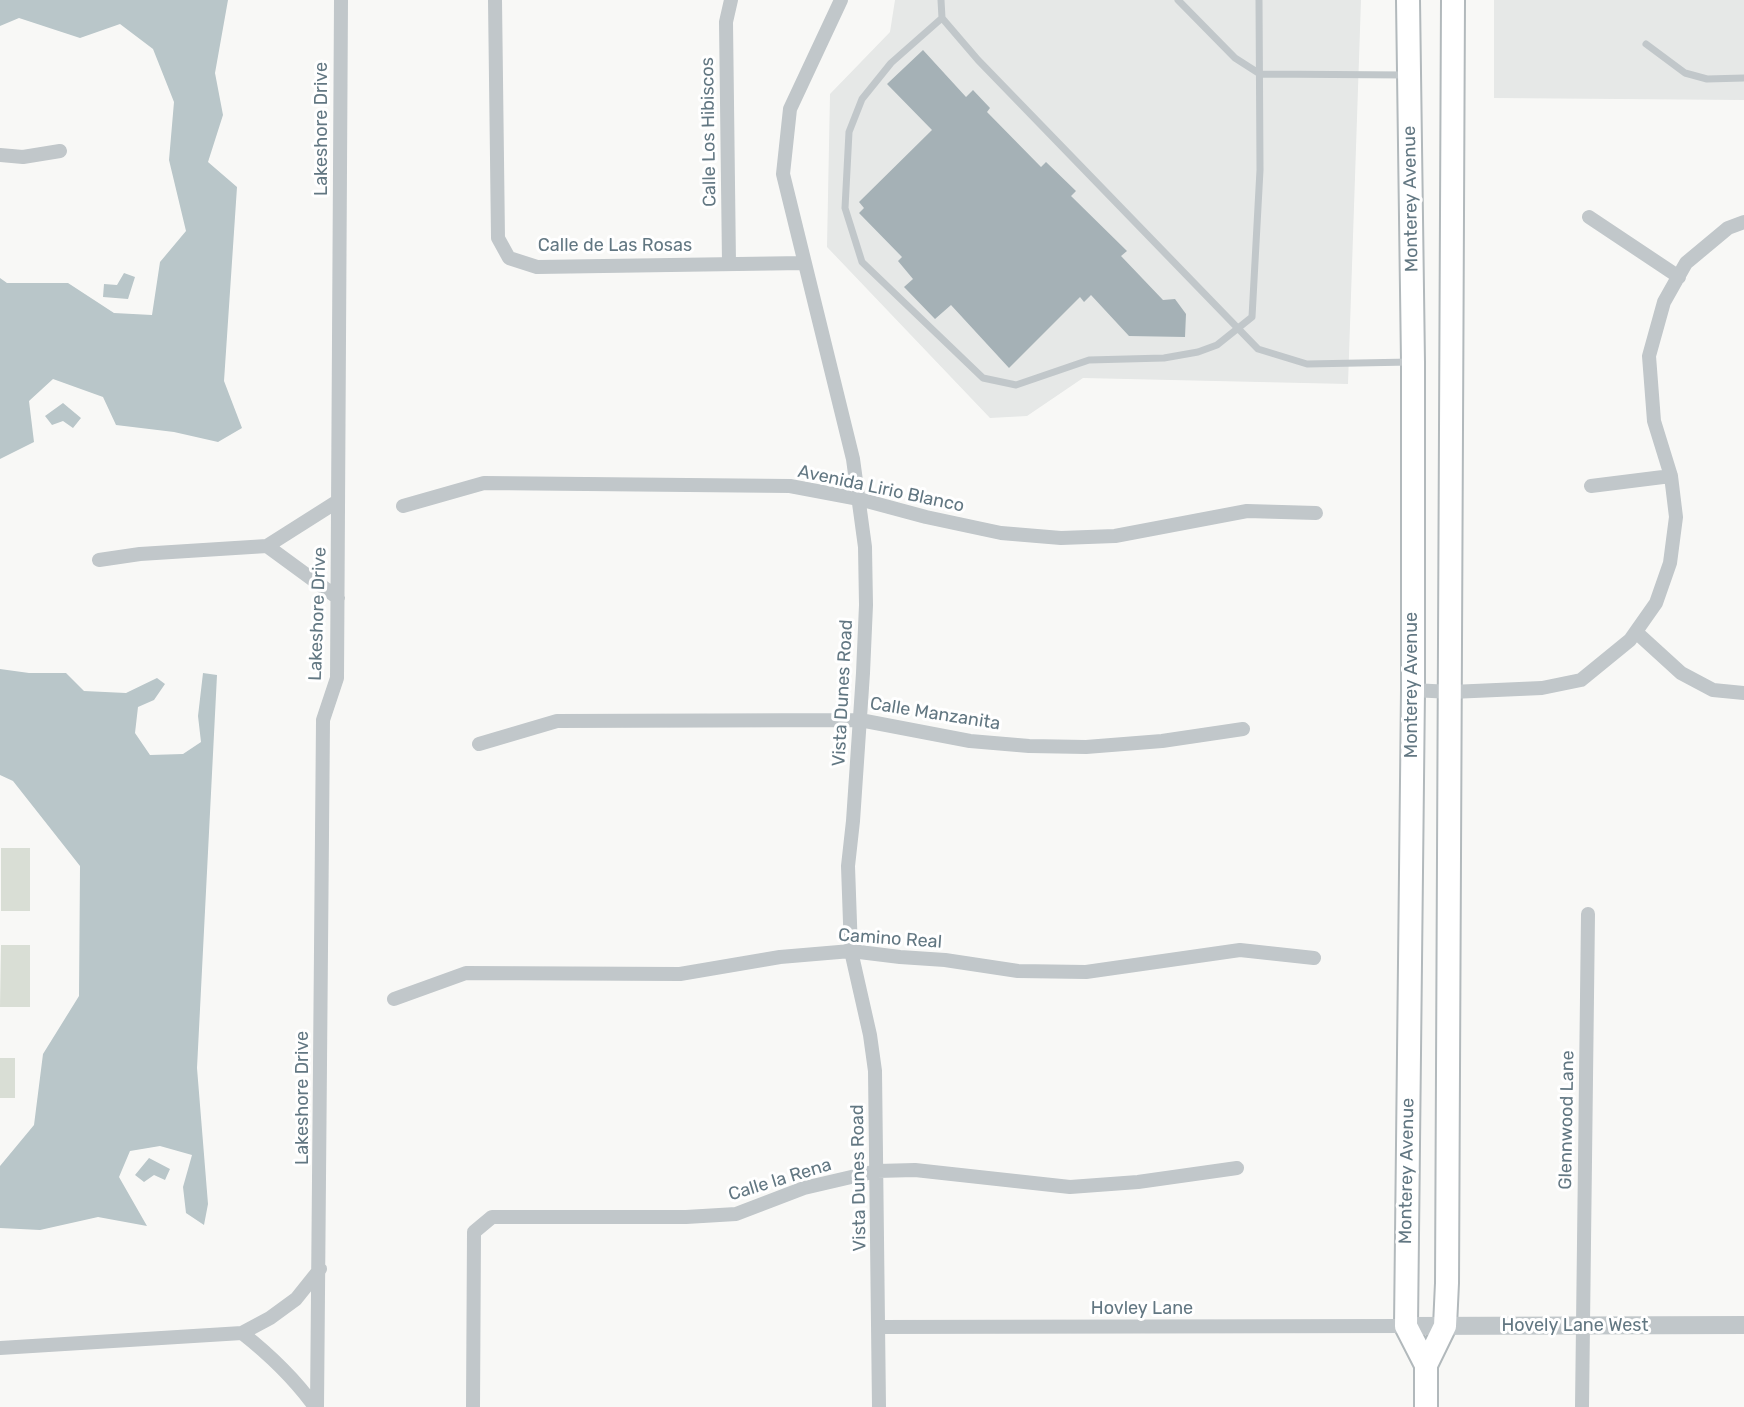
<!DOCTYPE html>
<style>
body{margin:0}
canvas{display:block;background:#f8f8f6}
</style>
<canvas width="1744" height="1407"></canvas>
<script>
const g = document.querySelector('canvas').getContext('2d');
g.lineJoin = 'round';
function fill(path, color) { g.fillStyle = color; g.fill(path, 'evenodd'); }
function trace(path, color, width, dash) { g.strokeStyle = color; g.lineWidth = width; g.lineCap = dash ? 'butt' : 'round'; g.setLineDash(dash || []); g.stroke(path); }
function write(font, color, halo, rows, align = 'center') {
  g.font = font + ' Rubik,sans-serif'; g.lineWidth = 6; g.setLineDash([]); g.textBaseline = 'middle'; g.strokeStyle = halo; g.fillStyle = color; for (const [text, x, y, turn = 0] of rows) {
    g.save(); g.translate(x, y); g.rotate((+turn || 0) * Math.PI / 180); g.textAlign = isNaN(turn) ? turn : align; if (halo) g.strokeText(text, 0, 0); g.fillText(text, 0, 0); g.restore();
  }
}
fill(new Path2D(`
 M895,0H1361L1348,384L1083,378L1027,416L990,418L827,247L830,94L890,32Z
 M1494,0H1744V100L1494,98Z`), '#e6e8e7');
fill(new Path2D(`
 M1,848H30V911H1Z
 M1,945H30V1007H0Z
 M0,1058H15V1098H0Z`), '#d9ded5');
fill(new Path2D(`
 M0,0H228L215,73L223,115L208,162L237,187L224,381L242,428L218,442L174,432L116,425L103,397L53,379L29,401L34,442L0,459V278L7,283H68L114,313L152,315L160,262L186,231L169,160L174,102L153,49L120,24L80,38L19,18L0,26Z
 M124,273L135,277L128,299L103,297L104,284L117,285Z
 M63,403L81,418L73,428L63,421L52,425L45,416Z
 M0,669L29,673H66L84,691L126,693L157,678L165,684L154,700L138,707L135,733L150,755L183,754L201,742L198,716L203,673L217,675L197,1068L208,1204L204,1225L186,1213L183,1187L192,1155L160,1146L130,1151L119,1177L147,1226L98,1217L40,1230L0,1228V1166L34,1125L43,1054L79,996L80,866L13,781L0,775Z
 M149,1158L170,1169L165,1180L154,1175L144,1182L135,1175Z`), '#b9c6c9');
fill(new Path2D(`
 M923,50L966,97L973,90L990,108L987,112L1041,167L1046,162L1076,191L1071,196L1127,251L1121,256L1163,300L1175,299L1186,314L1185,337L1129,336L1091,295L1084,302L1080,297L1009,368L951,305L935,319L904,287L913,279L898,261L902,257L859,213L864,208L859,202L932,130L887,84Z`), '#a5b1b6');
const primary = new Path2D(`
 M1408,0L1413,362V690L1406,1326L1426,1365
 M1426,1407V1365L1445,1326L1447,1283L1453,0`);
trace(primary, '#b2b9bc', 26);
trace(new Path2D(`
 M941,0L942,18L978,60L1258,349L1307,364L1410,362
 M1178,0L1235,58L1260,74L1406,75
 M942,18L891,63L862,99L849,132L845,208L862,262L983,378L1016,385L1089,360L1164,358L1198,352L1217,345L1252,317L1260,170L1259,0
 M1646,44L1685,73L1707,79L1744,78`), '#c1c7ca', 7);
trace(new Path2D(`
 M495,0L498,238L509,258L537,267L804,263
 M841,0L790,109L783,174L853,459L865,547L866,605L863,673L853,821L848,866L851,951L870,1035L875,1071L879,1407
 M0,155L23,157L60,151
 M1589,217L1679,277
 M729,264L726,22L731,0
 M1591,486L1671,476
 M403,506L484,483L790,486L859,499L926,517L1001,533L1061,538L1115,536L1247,511L1316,513
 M267,546L338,598
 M99,560L140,554L267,546L338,501
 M1636,632L1681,673L1713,690L1744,693
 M1413,690L1451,692L1542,688L1581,680L1630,640L1656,603L1670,563L1676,517L1671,476L1654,421L1649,356L1664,302L1686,263L1728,228L1744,222
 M479,744L557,721L860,720L970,741L1029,746L1086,747L1162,741L1243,729
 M394,999L466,973L680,974L780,957L851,951L900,957L945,960L1018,971L1086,972L1240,950L1314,958
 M879,1327L1406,1326
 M242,1333C270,1355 294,1378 315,1407
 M0,1348L242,1333L270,1318L296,1299L320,1269
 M317,1407L323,720L337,678L341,0
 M473,1407L474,1232L492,1217H686L736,1214L804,1188L877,1171L915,1170L1070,1187L1138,1182L1237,1168
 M1582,1407L1588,914`), '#c1c7ca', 14);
trace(new Path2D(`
 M1406,1326L1744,1325`), '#c1c7ca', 18);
trace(primary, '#fff', 22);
write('18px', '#627782', '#fff', [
 ["Lakeshore Drive",322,129,-90],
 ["Calle Los Hibiscos",709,132,-91],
 ["Monterey Avenue",1411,199,-91],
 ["Calle de Las Rosas",615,246],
 ["Avenida Lirio Blanco",881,489,12],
 ["Lakeshore Drive",318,614,-88],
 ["Monterey Avenue",1412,685,-90],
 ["Vista Dunes Road",843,693,-87],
 ["Calle Manzanita",935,714,9],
 ["Camino Real",890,939,4],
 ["Lakeshore Drive",303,1098,-90],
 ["Glennwood Lane",1567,1120,-89],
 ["Monterey Avenue",1407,1171,-89],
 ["Vista Dunes Road",859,1178,-91],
 ["Calle la Rena",780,1180,-17],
 ["Hovley Lane",1142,1309],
 ["Hovely Lane West",1575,1326]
]);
</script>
